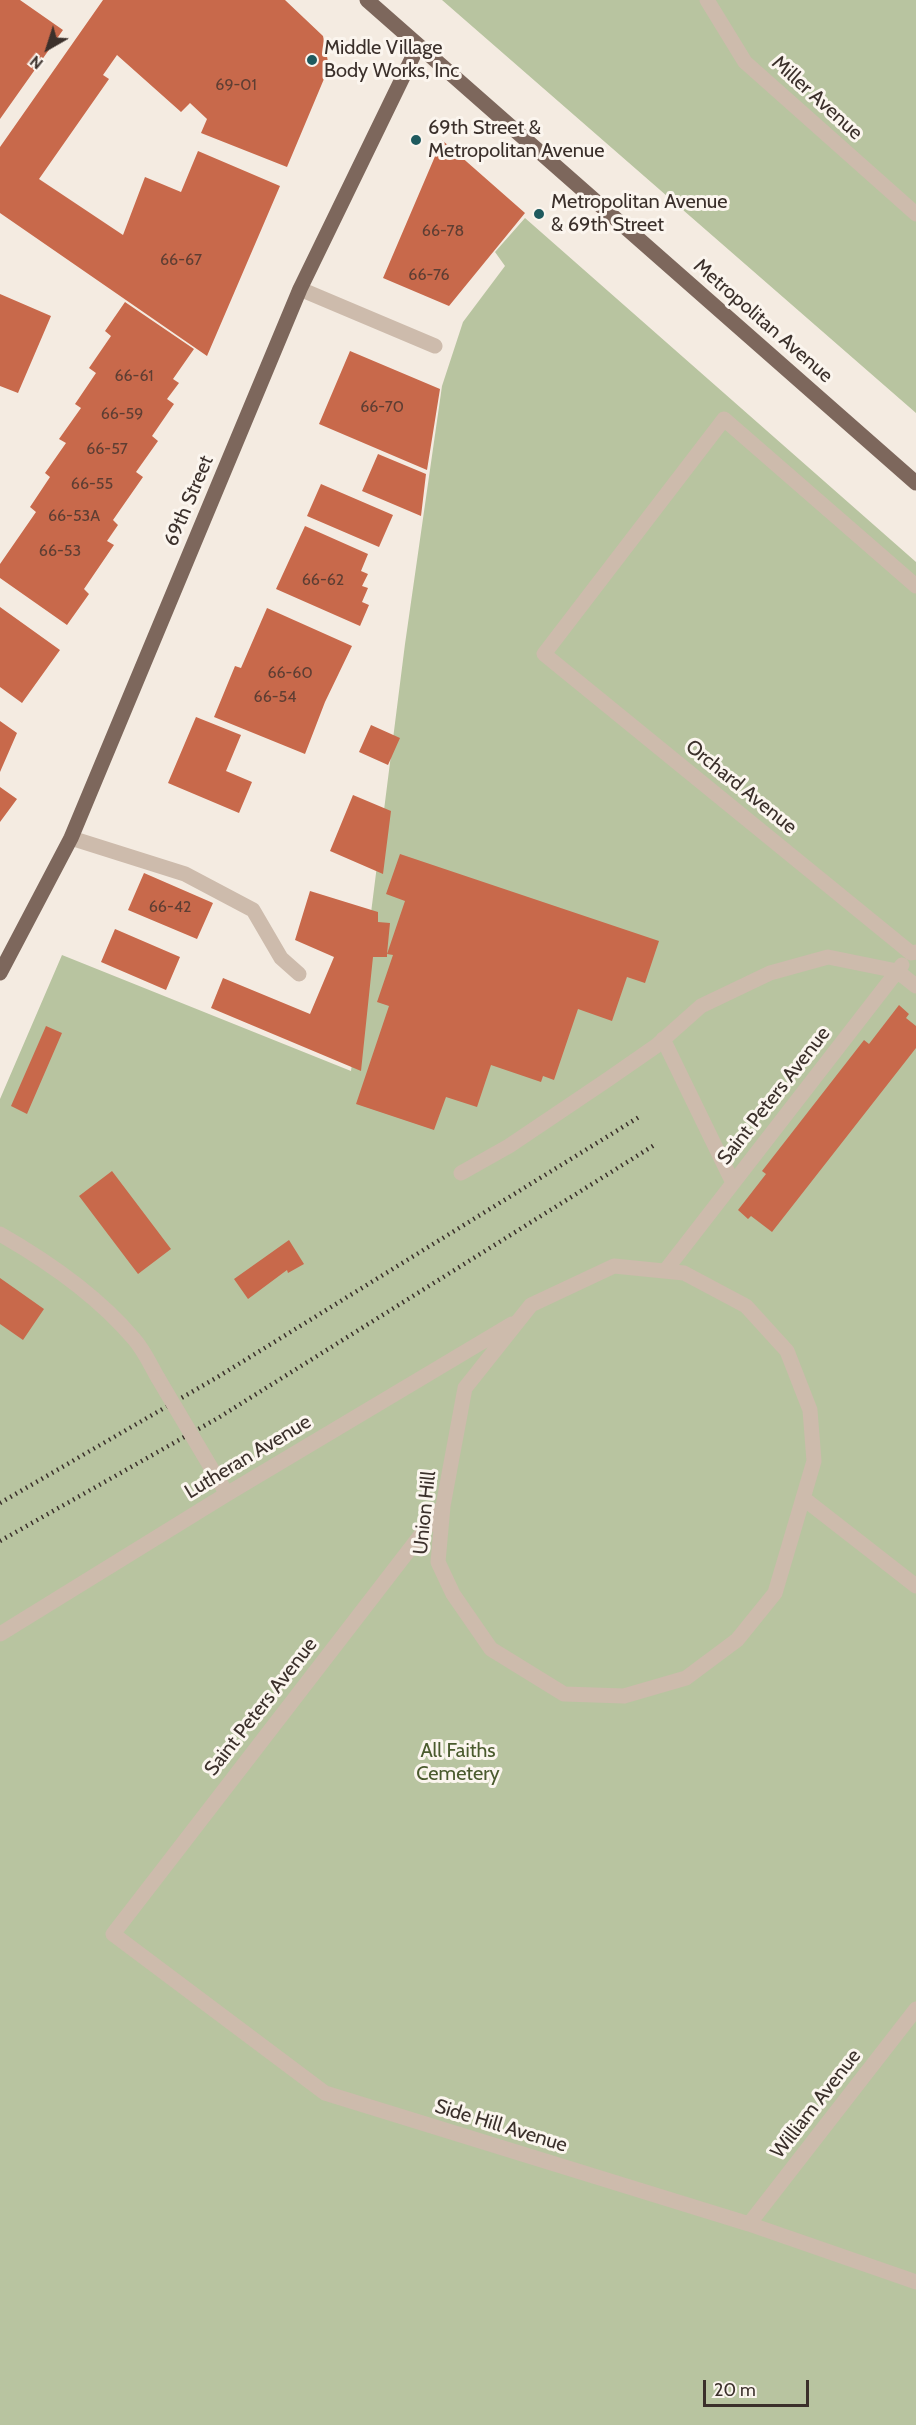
<!DOCTYPE html>
<style>
body{margin:0}
#map{position:relative;width:916px;height:2425px;overflow:hidden;background:#f4ebe1;font-family:Cabin,sans-serif}
canvas{display:block}
.north{position:absolute;left:18px;top:18px;width:60px;height:60px;-webkit-text-stroke:4px #fbf5ee;paint-order:stroke;rotate:219deg;font-size:16px;font-weight:700;line-height:24px;text-align:center;color:#3b302b}
.north::after{content:'';display:block;margin:auto;width:21px;height:27px;background:#3b302b;clip-path:polygon(50% 0,100% 100%,50% 72%,0 100%)}
.scale{position:absolute;left:703px;top:2380px;width:106px;height:27px;box-sizing:border-box;border:3px solid #3b302b;border-top:0;padding-left:8px;font-size:18px;line-height:21px;white-space:nowrap;color:#3b302b;-webkit-text-stroke:4px #fbf5ee;paint-order:stroke}
</style>
<div id="map">
<canvas width="916" height="2425"></canvas>
<div class="north">N</div>
<div class="scale">20 m</div>
</div>
<script>
const g = document.querySelector('canvas').getContext('2d');
g.lineJoin = 'round';
function fill(path, color) { g.fillStyle = color; g.fill(path, 'evenodd'); }
function trace(path, color, width, dash) { g.strokeStyle = color; g.lineWidth = width; g.lineCap = dash ? 'butt' : 'round'; g.setLineDash(dash || []); g.stroke(path); }
function write(font, color, halo, rows, align = 'center') {
  g.font = font + ' Cabin,sans-serif'; g.lineWidth = 6; g.setLineDash([]); g.textBaseline = 'middle'; g.strokeStyle = halo; g.fillStyle = color; for (const [text, x, y, turn = 0] of rows) {
    g.save(); g.translate(x, y); g.rotate((+turn || 0) * Math.PI / 180); g.textAlign = isNaN(turn) ? turn : align; if (halo) g.strokeText(text, 0, 0); g.fillText(text, 0, 0); g.restore();
  }
}
fill(new Path2D(`
 M442,0H916V413Z
 M525,218L916,562V2425H0V1099L62,955L351,1071L405,644L442,386L463,322L505,266L495,252Z`), '#b8c4a0');
fill(new Path2D(`
 M0,0H20L63,30L0,119Z
 M103,0H285L323,36L329,67L287,167L201,133L207,119L190,103L181,112L117,55L103,75L109,79L39,179L123,235L145,177L181,192L198,151L280,186L207,356L0,213V147Z
 M442,140L525,213L449,306L383,278Z
 M0,294L51,316L18,393L0,386Z
 M125,302L194,349L173,379L179,383L167,399L174,404L152,436L158,441L136,472L143,477L113,520L118,525L107,541L114,545L84,589L89,594L67,625L0,578V564L36,512L30,507L50,477L45,473L66,443L59,439L81,408L75,404L96,373L89,368L111,336L105,331Z
 M350,351L440,389L427,470L319,424Z
 M378,454L426,474L421,516L362,491Z
 M321,484L393,515L379,547L307,516Z
 M305,526L368,554L361,571L368,574L362,586L368,588L362,602L369,605L360,626L276,589Z
 M0,607L60,650L22,703L0,687Z
 M267,608L352,646L325,702L305,754L214,717L235,666L241,668Z
 M196,717L241,735L226,771L252,782L239,813L168,783Z
 M0,721L17,733L0,772Z
 M371,725L400,738L388,765L359,752Z
 M0,787L17,799L0,822Z
 M353,795L391,811L383,874L330,851Z
 M400,854L659,941L645,983L627,977L612,1021L578,1009L554,1080L543,1076L541,1082L491,1065L477,1107L446,1097L434,1130L356,1104L389,1006L377,1002L393,955L387,954V957H373L361,1071L211,1008L223,978L310,1014L334,957L295,940L310,891L378,912V922L390,923L387,954L405,901L386,894Z
 M144,873L213,903L197,939L128,910Z
 M115,929L180,957L166,990L101,962Z
 M899,1005L909,1014L906,1018L916,1026V1048L772,1232L751,1216L748,1219L738,1210L766,1174L762,1171L864,1040L869,1044Z
 M46,1026L62,1033L27,1114L11,1106Z
 M112,1171L171,1249L138,1274L79,1196Z
 M289,1240L304,1264L288,1273L287,1270L248,1299L234,1279Z
 M0,1278L44,1309L23,1340L0,1324Z`), '#c8694b');
trace(new Path2D(`
 M707,0L745,62L916,214
 M300,289L435,346
 M916,586L724,419L544,654L911,953L916,952
 M71,838L185,874L253,910L281,958L299,974
 M663,1039L733,1183
 M461,1173L509,1146L607,1080L656,1046L701,1006L770,973L828,957L897,971L916,986
 M0,1234C49,1262 97,1295 134,1339C144,1350 151,1366 158,1378
 M614,1266L684,1273L746,1306L787,1351L810,1410L814,1461L775,1593L737,1640L686,1678L624,1696L564,1694L491,1649L453,1594L438,1562L443,1506L465,1388L531,1305Z
 M665,1271L902,965
 M213,1471L227,1494
 M803,1498L916,1586
 M443,1506L113,1934L325,2093L749,2224L916,2282
 M0,1634L227,1494L512,1324
 M749,2224L916,2009`), '#cdbbac', 15);
trace(new Path2D(`
 M367,0L916,483
 M0,973L71,838L300,289L418,46`), '#7d675c', 15);
trace(new Path2D(`
 M0,1503L216,1378L639,1117
 M0,1541L218,1418L656,1144`), '#3b302b', 4.5, [1.5, 4.5]);
trace(new Path2D(`
 M158,1378L213,1471`), '#cdbbac', 15);
for (const [x, y, r, color] of [
 [312,60,6,"#1f5a5e"],
 [416,140,6,"#1f5a5e"],
 [539,214,6,"#1f5a5e"]
]) { const dot = new Path2D(); dot.arc(x, y, r, 0, 2 * Math.PI); g.fillStyle = color; g.fill(dot); trace(dot, '#fbf5ee', 2); }
write('16px', '#5e3e33', null, [
 ["69-01",236,85],
 ["66-78",443,231],
 ["66-67",181,260],
 ["66-76",429,275],
 ["66-61",134,376],
 ["66-70",382,407],
 ["66-59",122,414],
 ["66-57",107,449],
 ["66-55",92,484],
 ["66-53A",74,516],
 ["66-53",60,551],
 ["66-62",323,580],
 ["66-60",290,673],
 ["66-54",275,697],
 ["66-42",170,907]
]);
write('20px', '#3b302b', '#fbf5ee', [
 ["Middle Village",324,48],
 ["Body Works, Inc",324,71],
 ["69th Street &",428,128],
 ["Metropolitan Avenue",428,151],
 ["Metropolitan Avenue",551,202],
 ["& 69th Street",551,225]
], 'left');
write('20px', '#3b302b', '#fbf5ee', [
 ["Miller Avenue",817,98,42],
 ["Metropolitan Avenue",763,321,41],
 ["69th Street",189,501,-67],
 ["Orchard Avenue",741,787,39],
 ["Saint Peters Avenue",774,1096,-52],
 ["Lutheran Avenue",248,1457,-31],
 ["Union Hill",425,1513,-84],
 ["Saint Peters Avenue",261,1707,-52],
 ["William Avenue",816,2104,-52],
 ["Side Hill Avenue",501,2126,17]
]);
write('20px', '#4a5a2e', '#fbf5ee', [
 ["All Faiths",458,1751],
 ["Cemetery",458,1774]
]);
</script>
